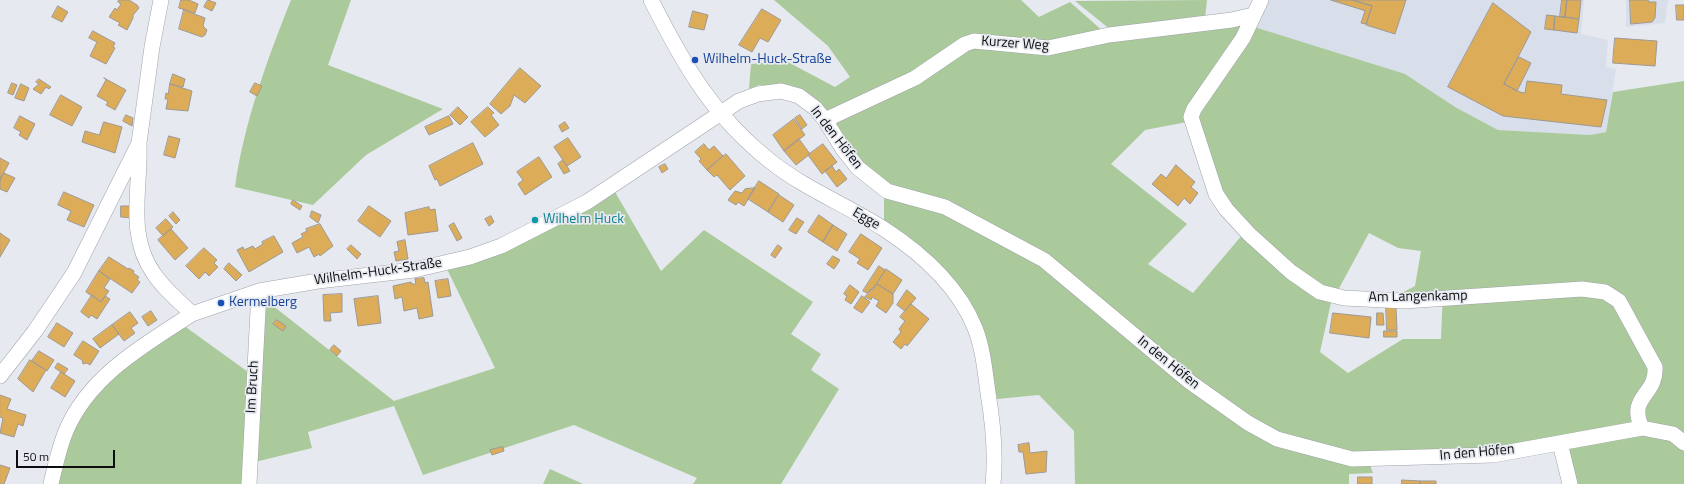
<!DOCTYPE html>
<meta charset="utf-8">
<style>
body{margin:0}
#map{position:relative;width:1684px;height:484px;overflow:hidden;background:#e6e9ef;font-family:"Titillium Web",sans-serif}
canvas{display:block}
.scale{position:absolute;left:16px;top:450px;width:99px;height:18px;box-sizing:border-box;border:2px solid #0c0d0e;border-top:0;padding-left:5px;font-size:12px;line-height:14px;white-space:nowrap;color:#0c0d0e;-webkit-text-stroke:3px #e6e9ef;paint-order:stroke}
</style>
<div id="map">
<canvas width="1684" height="484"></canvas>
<div class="scale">50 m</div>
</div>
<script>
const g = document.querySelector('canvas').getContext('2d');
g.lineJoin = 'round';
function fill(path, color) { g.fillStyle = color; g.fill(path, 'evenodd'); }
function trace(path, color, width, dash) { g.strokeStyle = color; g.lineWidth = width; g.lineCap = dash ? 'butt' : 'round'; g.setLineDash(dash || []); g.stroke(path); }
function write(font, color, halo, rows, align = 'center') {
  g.font = font + ' "Titillium Web",sans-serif'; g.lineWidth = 3.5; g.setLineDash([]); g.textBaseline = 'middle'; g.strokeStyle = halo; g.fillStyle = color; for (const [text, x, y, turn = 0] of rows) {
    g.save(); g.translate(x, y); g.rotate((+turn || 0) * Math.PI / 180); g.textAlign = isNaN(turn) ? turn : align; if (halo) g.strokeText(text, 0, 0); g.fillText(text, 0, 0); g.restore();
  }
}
fill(new Path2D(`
 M1264,0H1584L1581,34L1608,40L1606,67L1616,69L1606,132L1590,135L1498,130L1455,107L1324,50L1251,26Z
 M1626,0H1668L1665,23L1626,27Z`), '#d8deea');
fill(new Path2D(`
 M291,0H351L328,65L443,109L366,155L313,205L235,187C244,123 267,60 291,0Z
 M774,0H1021L1039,17L1070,2L1104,32L1092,43L1247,22L1187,122L1145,130L1111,164L1187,224L1148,264L1193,293L1243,234L1332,298L1320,352L1348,373L1403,339H1441L1443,291L1394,297L1415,286L1421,251L1398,248L1369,233L1337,292L1321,289L1249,228L1219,191L1195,118L1251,26L1405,74L1455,107L1498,130L1590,135L1606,132L1613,92L1684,81V484H1570L1549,439L1370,465L1373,473L1349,474V484H1075L1074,431L1039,395L997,399L994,383L963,295L884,221V195L861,165L784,85H759L749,89L751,64L786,61L835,87L850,77L828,46Z
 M1207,0L1205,19L1111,30L1075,1Z
 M615,192L661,271L704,230L813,302L791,334L821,354L811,370L839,389L781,484H693L697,478L574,425L423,475L394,406L308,432L312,448L255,462L263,298L394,401L495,368L447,269Z
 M183,325L248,372L245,484H54L63,449L94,392Z
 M550,469L583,484H543Z`), '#aaca9b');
const building = new Path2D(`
 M119,0H129L137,5L139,8L133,15V18L127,30L118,25L120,23L109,17L115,8L117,10L121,4L118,2Z
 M181,0H189L198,4L195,13L179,8Z
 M208,0L216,3L212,11L204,7Z
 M1331,0H1352L1372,6L1366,24L1361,23L1365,11Z
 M1352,0H1406L1395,34L1366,25L1372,6Z
 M1562,0H1567L1565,17H1560Z
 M1567,0H1581L1579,19L1565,17Z
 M1630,0H1648L1649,2H1656L1655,18L1652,22L1631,24Z
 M1493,3L1531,32L1504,84L1520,92L1525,93L1527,81L1562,85L1561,94L1607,100L1601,127L1503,116L1448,87Z
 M1676,5H1684V20H1677Z
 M58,6L68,12L62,22L52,17Z
 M762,9L781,20L768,42L760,38L752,52L739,45Z
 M184,10L205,18L203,26L207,30L205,35L202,37L179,29Z
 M693,11L708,15L704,30L689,27Z
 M1547,15L1555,16L1554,30L1545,29Z
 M1555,16L1579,19L1577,33L1554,30Z
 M93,31L115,43L113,47L115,48L106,64L90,56L97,42L89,38Z
 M1615,38L1657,41L1655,66L1613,63Z
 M1519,57L1531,63L1517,91L1504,84Z
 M520,68L541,86L525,103L514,95L510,106L501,114L490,104Z
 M173,74L185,79L183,87L170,84Z
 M104,78L126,90L115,110L106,105L108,102L97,96L106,80Z
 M39,79L51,87L49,89L46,87L41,94L33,89L39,84L36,82Z
 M12,83L17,85L13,95L8,93Z
 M255,83L262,86L257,96L250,92Z
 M21,84L29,88L24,101L15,98Z
 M170,84L192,91L188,111L166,109L168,99H165L166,93L168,94Z
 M61,95L82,107L72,126L50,115Z
 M458,107L468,117L460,125L450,115Z
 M488,107L494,113L491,115L499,125L485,137L471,122Z
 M126,115L133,118L132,126L123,121Z
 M800,115L807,125L802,129L795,118Z
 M20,116L35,124L27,140L19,135L21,132L14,128Z
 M449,116L453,124L429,135L425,127Z
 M794,119L805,135L784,151L773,135Z
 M104,122L122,127L115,153L82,142L85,131L99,135Z
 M565,122L569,128L562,132L559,126Z
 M169,136L180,139L175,158L164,155Z
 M568,138L581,157L567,166L554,147Z
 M799,139L810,154L796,165L784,151Z
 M473,143L483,164L440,186L437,179L435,180L429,166Z
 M704,144L709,150L714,146L723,156L707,170L699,161L701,159L695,152Z
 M823,144L837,162L822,174L808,155Z
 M726,154L745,176L730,190L717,175L714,177L707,170Z
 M539,157L552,177L525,195L518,184L523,180L517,172Z
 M0,158L9,163L0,180Z
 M563,160L570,171L564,174L558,164Z
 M665,164L668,169L662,173L659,167Z
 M1176,165L1195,182L1191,187L1198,193L1190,204L1184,198L1178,206L1152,184L1161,174L1166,178Z
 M832,166L836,172L839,169L847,179L837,187L825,171Z
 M4,173L15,178L7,192L0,189V180Z
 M759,181L779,194L768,212L748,199Z
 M755,188L744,206L738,202L736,205L728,200L735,191L742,193L745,189Z
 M64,192L94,205L84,227L67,220L71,211L58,205Z
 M779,195L794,205L783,222L768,212Z
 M293,200L302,206L300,210L291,204Z
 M121,206H131V218L121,217Z
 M369,206L391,221L380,237L358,221Z
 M429,207L430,210L435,209L438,231L408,235L405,213Z
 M312,211L321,215L318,223L310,217Z
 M173,212L180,220L176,224L169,216Z
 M819,215L833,225L823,242L808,232Z
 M491,216L494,222L489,226L485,219Z
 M797,218L804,222L796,234L789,230Z
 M166,219L173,227L163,236L156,228Z
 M454,223L462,238L457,241L449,226Z
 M320,224L333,246L320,256L319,254L314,257L309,247L297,253L292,243L303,237L301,234L307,231L306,229Z
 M833,225L847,234L837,251L823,242Z
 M171,229L188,248L175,260L158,240Z
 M0,233L10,240L0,257Z
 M861,234L882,248L868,270L857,263L860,259L849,252Z
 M274,236L283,252L249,272L237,250L243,247L244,250L253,246L255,249L263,244L262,242Z
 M405,240L408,259L396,261L394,252L399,251L397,242Z
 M351,245L361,254L357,259L347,249Z
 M778,245L782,248L775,258L771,255Z
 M204,248L217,260L214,263L218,267L209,276L205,272L199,279L186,266Z
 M833,256L840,260L834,269L827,264Z
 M109,257L128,269L129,268L134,271L133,273L139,277L137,280L140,282L132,293L99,271Z
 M229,263L242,275L236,281L224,269Z
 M879,266L885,270L873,290L871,289L867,293L863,291Z
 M886,269L902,280L893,294L877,284Z
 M99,271L110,279L104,288L109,291L101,302L86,292Z
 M424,278L425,283L428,282L433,316L419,319L417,308L404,311L402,297L395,299L393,286L411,282L412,284H416L415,279Z
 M448,279L451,296L438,298L435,281Z
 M877,284L893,294V303L886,313L876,306L879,301L872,297L871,300L865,297Z
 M850,285L859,292L851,304L845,300L847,296L844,294Z
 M907,290L916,298L905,311L897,305Z
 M342,294V312L330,313L331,321H324L323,295Z
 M92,295L101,302L105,296L110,299L97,319L91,315L89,318L81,312Z
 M378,296L381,323L358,326L354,299Z
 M862,296L870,302L862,313L854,308Z
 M911,304L929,319L907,346L905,344L901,349L893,342L901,332L899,329L905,321L900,317Z
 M1386,307H1396L1397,330H1387Z
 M151,311L157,320L148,326L142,317Z
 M130,312L138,323L131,328L135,333L124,341L112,325Z
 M1333,313L1371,317L1369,338L1330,333Z
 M1377,313H1383L1384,325H1377Z
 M277,320L286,326L283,331L273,324Z
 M57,323L73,333L64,347L48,337Z
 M112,325L119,334L100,348L93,339Z
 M1384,331H1397V337H1384Z
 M83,341L99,351L90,365L87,363L83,364L82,360L74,355Z
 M334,345L341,351L337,356L330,350Z
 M39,351L54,360L47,371L32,361Z
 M30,360L46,370L33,392L18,379Z
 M58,363L68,369L64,374L55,368Z
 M61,372L75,381L65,397L51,388Z
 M0,395L11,399L7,409L26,415L23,426L18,424L14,437L0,433L3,418L0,417Z
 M1029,443L1030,453L1047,451L1046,472L1026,474L1023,452H1019L1018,445Z
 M503,447L504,451L492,455L490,450Z
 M0,465L10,468L4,484H0Z
 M1358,477H1372V484H1358Z
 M1402,480L1420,481V484H1402Z
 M1420,481H1436V484H1420Z`);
fill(building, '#ddac58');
trace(building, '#9d9994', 1);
const minor = new Path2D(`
 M651,0C684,65 712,115 770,161C805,189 847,205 884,229C921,253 958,286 975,328C983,348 985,371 988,393C993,423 996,454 993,484
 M1261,0L1243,38L1194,109L1191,117L1216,194L1226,209L1249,234L1291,272L1320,292L1344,298L1404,301L1582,289L1605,292L1619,301L1655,367C1657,396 1627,396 1642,428
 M825,120L915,78L965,44L974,41L1048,48L1109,35L1232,20L1253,15
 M139,143C141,188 126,235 154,274C164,289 179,301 192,314L259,291L318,281L414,270L470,257L501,246L587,202L739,101L758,94L781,91L799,96L815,108L825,120L843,149L858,168L887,191L945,207L1044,260L1190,382L1248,423L1277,439L1352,459L1493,455L1642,428L1673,434L1684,443
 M0,376L35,331L74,273L139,143L152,47L161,0
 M1560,443L1570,484
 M51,484C55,466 59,448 66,431C89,376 144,345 192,314
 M249,484L259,291`);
trace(minor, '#a0a3a9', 16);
trace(minor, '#fff', 15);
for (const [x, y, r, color] of [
 [695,60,4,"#1a4fb4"],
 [535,220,4,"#0f9aa8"],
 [221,303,4,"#1a4fb4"]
]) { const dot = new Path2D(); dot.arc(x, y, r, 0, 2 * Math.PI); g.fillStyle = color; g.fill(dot); trace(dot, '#e6e9ef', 1.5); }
write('14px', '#0c0d0e', '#e6e9ef', [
 ["Kurzer Weg",1015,44,4],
 ["In den Höfen",836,138,52],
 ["Egge",866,219,30],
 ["Wilhelm-Huck-Straße",378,272,-8],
 ["Am Langenkamp",1418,297,-1],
 ["In den Höfen",1168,363,39],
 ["Im Bruch",253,387,-87],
 ["In den Höfen",1477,453,-5]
]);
write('14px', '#164399', '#e6e9ef', [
 ["Wilhelm-Huck-Straße",703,60],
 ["Kermelberg",229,303]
], 'left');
write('14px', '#0d838f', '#e6e9ef', [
 ["Wilhelm Huck",543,220]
], 'left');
</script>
